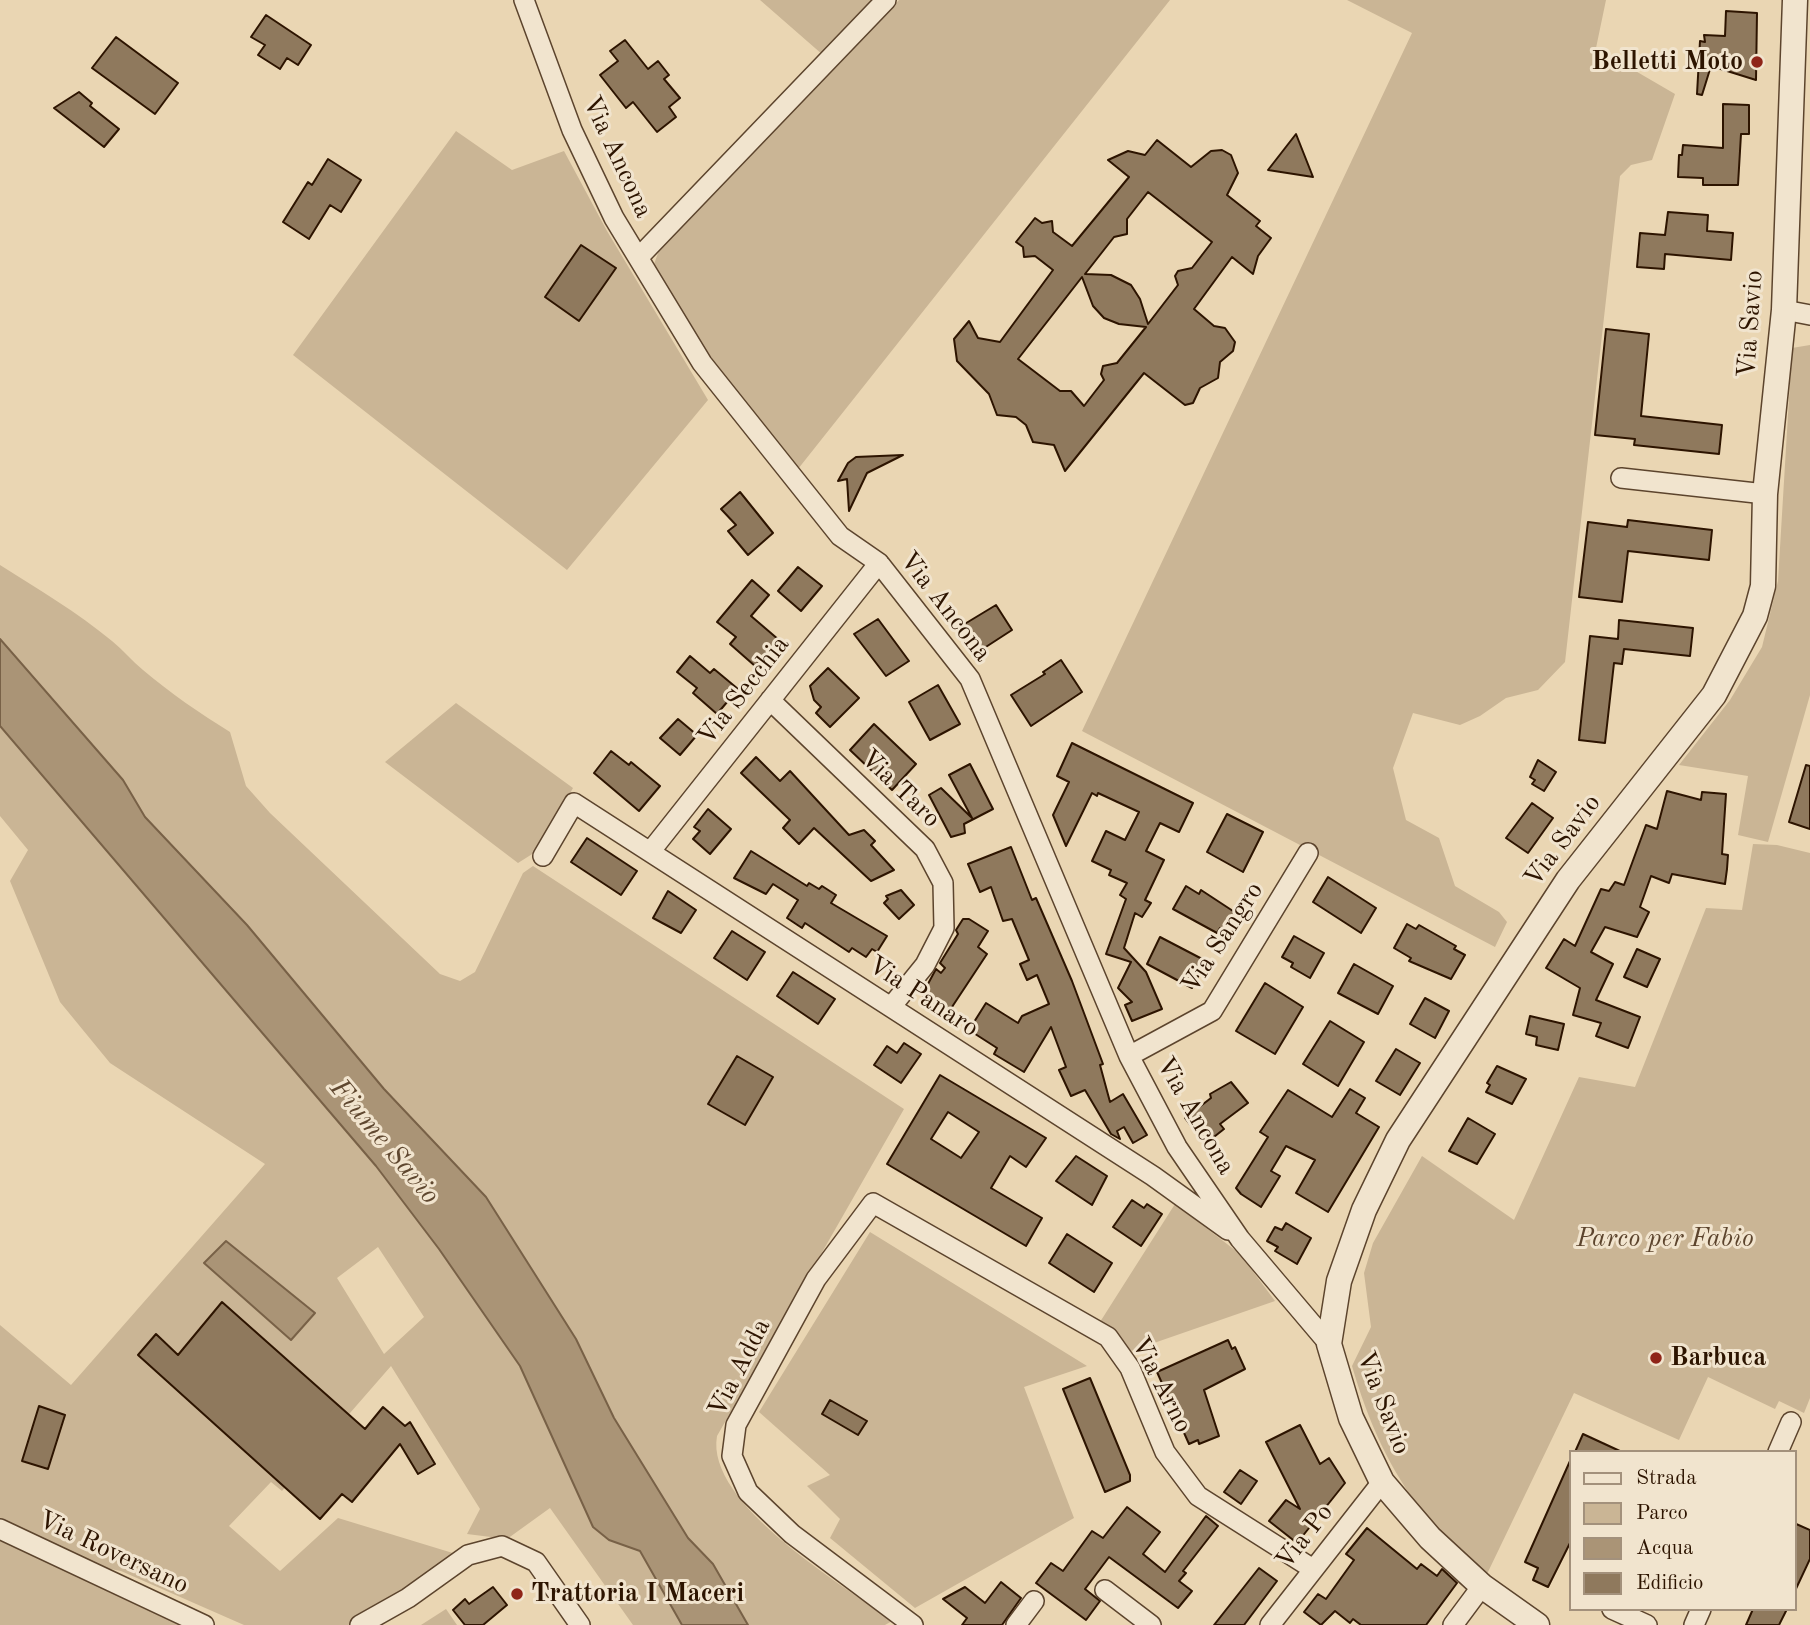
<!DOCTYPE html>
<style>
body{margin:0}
#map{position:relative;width:1810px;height:1625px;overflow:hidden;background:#ead6b3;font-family:"Old Standard TT",serif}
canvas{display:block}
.legend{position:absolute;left:1569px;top:1450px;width:228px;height:161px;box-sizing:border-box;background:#f1e4ce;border:2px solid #a3917c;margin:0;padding:9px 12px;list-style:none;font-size:21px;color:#2d1400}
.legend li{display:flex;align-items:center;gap:14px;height:35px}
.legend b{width:35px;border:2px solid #a3917c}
</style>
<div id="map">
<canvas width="1810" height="1625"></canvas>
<ul class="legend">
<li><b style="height:9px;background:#f1e4ce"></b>Strada</li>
<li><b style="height:19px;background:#cab595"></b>Parco</li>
<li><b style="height:19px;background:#aa9476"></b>Acqua</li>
<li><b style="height:19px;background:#8f795d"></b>Edificio</li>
</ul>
</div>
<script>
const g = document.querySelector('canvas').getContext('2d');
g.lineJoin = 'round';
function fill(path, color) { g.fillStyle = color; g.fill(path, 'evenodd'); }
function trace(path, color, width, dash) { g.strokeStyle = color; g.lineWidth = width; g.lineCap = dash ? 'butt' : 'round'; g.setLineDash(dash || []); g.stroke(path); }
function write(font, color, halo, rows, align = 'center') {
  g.font = font + ' "Old Standard TT",serif'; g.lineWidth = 6; g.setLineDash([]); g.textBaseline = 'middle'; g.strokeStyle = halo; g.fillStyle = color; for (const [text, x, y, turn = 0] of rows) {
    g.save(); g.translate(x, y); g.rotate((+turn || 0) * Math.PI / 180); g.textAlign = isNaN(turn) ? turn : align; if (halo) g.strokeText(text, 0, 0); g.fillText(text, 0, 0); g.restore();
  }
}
fill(new Path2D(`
 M760,0H877L823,55Z
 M899,0H1170L798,469C740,411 696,337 653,267L662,242Z
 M1347,0H1606L1596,48L1675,94L1652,160L1631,165L1620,176L1565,662L1538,690L1506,698L1480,716L1460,725L1413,713L1393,768L1406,820L1439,838L1455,886L1499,912L1507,922L1495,947L1082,731L1412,33Z
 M456,131L512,170L564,151L607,231L708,400L567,570L293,355Z
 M1810,345V695L1768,842L1738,835L1748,776L1679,765L1730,700L1762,647L1778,581L1792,348Z
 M0,565C38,589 77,612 112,641C123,650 132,661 143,670C170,693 201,714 230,732L246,786L270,813L440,974L460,981L475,972L523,873L533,866L904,1109L717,1436C705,1504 844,1585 892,1621L885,1625H748L713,1564L688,1538L614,1418L576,1339L486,1197L384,1089L247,925L145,817L123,780L0,639Z
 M456,703L573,788L537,851L518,863L385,762Z
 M0,726L376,1166L439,1249L520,1366L593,1527L609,1540L640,1551L682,1625H633L550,1508L507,1539L467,1534L480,1509L391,1366L282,1491L271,1482L229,1526L280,1571L338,1518L456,1554L402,1595L348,1625H244L121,1571L105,1568L0,1520V1325L71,1385L265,1164L110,1063L60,1002L10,881L28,850L0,816ZM378,1247L424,1317L384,1354L337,1278Z
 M1753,844L1777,845L1810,853V1398L1804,1413L1779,1401L1775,1409L1708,1377L1679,1440L1574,1393L1487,1574C1467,1555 1442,1537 1425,1515C1389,1469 1368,1421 1352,1366L1371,1327L1364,1273L1373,1243L1422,1156L1514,1220L1579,1077L1635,1087L1706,908L1742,910Z
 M1175,1204L1240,1254L1275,1301L1128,1352L1100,1322Z
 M870,1232L1087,1366L1024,1387L1074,1518L915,1608L830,1538L840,1519L807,1486L830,1475L759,1412Z
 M0,1540L184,1625H0Z
 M446,1609L457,1625H421Z`), '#cab595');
const water = new Path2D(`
 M0,639L123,780L145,817L247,925L384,1089L486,1197L576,1339L614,1418L688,1538L713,1564L748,1625H682L640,1551L609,1540L593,1527L520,1366L439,1249L376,1166L0,726Z
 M226,1241L315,1313L291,1340L204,1263Z`);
fill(water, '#aa9476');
trace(water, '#786147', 2);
const building = new Path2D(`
 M1726,11L1757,13L1756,80L1711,66L1702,95L1697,94L1700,41L1705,42L1704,35L1725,36Z
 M266,15L311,45L298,65L287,58L280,69L258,55L265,45L251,37Z
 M116,37L178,83L155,114L92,68Z
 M625,40L648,69L658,61L669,75L664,79L680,98L669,107L676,117L657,132L633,102L626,108L600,75L618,61L610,51Z
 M79,92L92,103L90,106L119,129L104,147L54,108Z
 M1723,104L1749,105V134H1741L1738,185H1703V178L1678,177L1679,155H1682L1683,145L1723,148Z
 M1296,134L1313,177L1268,170Z
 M1157,140L1191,167L1211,151L1222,150L1231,155L1238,173L1227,195L1260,221L1256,226L1271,238L1258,256L1253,274L1232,257L1194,309L1214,326L1225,328L1235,342L1233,351L1220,362L1218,378L1200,388L1193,403L1185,405L1144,373L1065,471L1054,445L1033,442L1026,425L1016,417L997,415L989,394L957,361L954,339L969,321L978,338L1000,342L1053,270L1035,256L1024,257L1023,247L1016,242L1035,218L1042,223L1052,221L1053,232L1072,246L1129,177L1108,160L1128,151L1145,155ZM1148,192L1212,242L1192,268L1178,271L1175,276L1178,285L1148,324L1140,299L1131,285L1111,275L1085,274L1114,237L1127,234V219ZM1082,277L1093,306L1104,318L1119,324L1146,327L1117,363L1103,366L1101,374L1104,380L1084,406L1071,391H1060L1018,359Z
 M328,159L361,180L341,212L330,205L309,239L283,222L308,182L312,185Z
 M1668,212L1708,215L1707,231L1733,233L1731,260L1665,254L1664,269L1637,267L1640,233L1665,235Z
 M581,245L616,268L579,321L545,297Z
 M1606,329L1649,334L1641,416L1722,425L1719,454L1634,445L1635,439L1595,435Z
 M903,455L867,473L849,511L847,479L838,481L848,463L856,457Z
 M740,492L773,533L748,555L728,531L736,525L721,509Z
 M1628,520L1712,530L1709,560L1628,551L1622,602L1579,597L1588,522L1627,527Z
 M798,567L822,586L801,611L778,591Z
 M752,580L769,595L751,616L779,640L755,666L730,644L736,637L717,622Z
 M996,605L1012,630L975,654L958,628Z
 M878,619L909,661L886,676L854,634Z
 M1619,620L1693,628L1690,656L1624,649L1622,664L1614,663L1605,743L1579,740L1590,636L1618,639Z
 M690,656L710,673L714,669L738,689L717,714L693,693L697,688L677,672Z
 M1061,660L1082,692L1031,726L1011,695L1045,674L1043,672Z
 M828,668L859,698L830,727L816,713L821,707L814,700L810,686Z
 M938,685L960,724L930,740L909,702Z
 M678,719L697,735L680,755L660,738Z
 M874,724L916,764L892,790L850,750Z
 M1072,743L1193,803L1179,832L1160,823L1146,851L1164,860L1145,900L1151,903L1142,917L1135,913L1124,948L1146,972L1162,1009L1132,1021L1125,1005L1132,1002L1118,988L1131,962L1106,954L1126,899L1120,895L1127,883L1109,875L1111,870L1092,861L1106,831L1125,840L1139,812L1098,793L1097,796L1092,793L1066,846L1053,815L1069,782L1057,776Z
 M611,751L629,765L631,762L660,786L639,811L594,773Z
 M756,757L780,781L790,771L849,835L864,830L875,841L871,845L894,870L871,881L814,828L799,844L783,828L790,820L741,773Z
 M1538,760L1556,772L1544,791L1532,784L1535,780L1530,777Z
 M970,764L993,809L964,824L965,833L951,837L929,795L941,788L972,818L949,775Z
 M1806,765L1810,766V829L1789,822Z
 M1667,791L1701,800L1702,792L1726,794L1722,854L1728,855L1727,869L1725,884L1672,874L1669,883L1651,876L1640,907L1649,912L1637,937L1605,927L1591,952L1613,964L1596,1000L1640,1017L1628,1048L1596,1036L1601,1023L1573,1015L1580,988L1546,968L1564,939L1575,946L1601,889L1609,891L1615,882L1624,885L1646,825L1657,829Z
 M1532,803L1553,818L1528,853L1506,838Z
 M708,809L731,829L710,854L693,839L700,831L694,827Z
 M1227,814L1263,832L1243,872L1207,852Z
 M587,838L637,871L621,895L571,862Z
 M1011,847L1032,900L1036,898L1072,981L1103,1064L1100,1065L1110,1102L1123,1094L1147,1135L1133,1143L1124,1127L1117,1131L1120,1139L1111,1134L1085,1090L1071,1096L1059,1070L1066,1067L1051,1027L1024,1072L994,1054L997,1048L969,1030L986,1003L1018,1023L1022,1016L1049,1004L1037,975L1027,980L1020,964L1029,960L1012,919L1003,921L991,887L980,892L968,864Z
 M751,851L807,886L809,883L819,889L822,886L836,895L831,903L887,936L877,952L872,949L866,957L852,948L849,952L805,923L802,928L787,918L798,900L773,884L766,894L734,878Z
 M1328,877L1376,908L1361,933L1313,902Z
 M1186,886L1199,894L1201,890L1236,913L1226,931L1220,928L1217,933L1173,909Z
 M901,890L914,905L899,919L884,903L888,899L886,896Z
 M668,891L696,910L681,933L653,918Z
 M963,919H969L988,931L978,947L987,954L948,1013L922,995L936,969L941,973L945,968L940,963L958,934L956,930Z
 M1407,924L1416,929L1419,925L1456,946L1454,949L1465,955L1451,979L1409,961L1411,958L1394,948Z
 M732,931L765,952L747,980L714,958Z
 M1294,936L1324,953L1310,978L1291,967L1293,963L1282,957Z
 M1160,937L1206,961L1192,988L1147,964Z
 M1637,949L1660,959L1647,987L1624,977Z
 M1354,964L1393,986L1378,1014L1338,993Z
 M793,972L835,999L818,1024L777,996Z
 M1265,983L1303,1007L1275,1054L1236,1031Z
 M1425,998L1449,1011L1435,1038L1410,1024Z
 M1530,1016L1564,1024L1558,1050L1536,1045L1537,1037L1526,1034Z
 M1330,1021L1364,1042L1338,1086L1303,1064Z
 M904,1043L921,1054L901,1083L874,1065L887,1046L897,1053Z
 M1396,1049L1420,1063L1400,1095L1376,1081Z
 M737,1056L773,1077L745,1125L708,1104Z
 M1497,1066L1526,1079L1512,1104L1486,1092L1490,1085L1487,1083Z
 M940,1075L1046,1138L1026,1167L1010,1156L991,1188L1042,1218L1026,1246L887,1164ZM948,1112L979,1132L961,1158L931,1139Z
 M1231,1082L1248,1103L1220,1124L1224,1129L1205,1144L1185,1118L1211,1098L1210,1094Z
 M1350,1089L1365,1098L1356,1113L1379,1127L1328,1212L1296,1193L1315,1160L1286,1146L1271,1171L1280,1176L1261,1207L1241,1194L1236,1188L1268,1137L1260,1132L1288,1090L1332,1117Z
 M1468,1118L1495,1134L1477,1164L1449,1151Z
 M1076,1156L1107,1176L1092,1205L1056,1181Z
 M1132,1200L1144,1208L1147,1204L1162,1214L1141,1246L1113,1227Z
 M1286,1223L1311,1238L1297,1264L1275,1251L1278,1247L1267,1241L1275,1227L1282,1230Z
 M1067,1234L1112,1263L1094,1292L1049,1263Z
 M222,1302L365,1429L383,1407L405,1426L410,1422L435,1464L418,1474L400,1444L352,1502L342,1494L320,1519L138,1355L156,1334L178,1355Z
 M1228,1340L1232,1349L1235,1347L1245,1369L1204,1390L1219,1436L1199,1444L1198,1440L1189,1444L1157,1372Z
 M1090,1378L1130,1475V1481L1105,1492L1063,1389Z
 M830,1400L867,1421L858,1435L822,1414Z
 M39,1406L65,1415L48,1469L22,1461Z
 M1300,1425L1320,1464L1329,1458L1345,1483L1297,1543L1269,1521L1286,1500L1300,1509L1266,1442Z
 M1583,1434L1622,1452H1575Z
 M1570,1461V1543L1548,1587L1533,1580L1538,1568L1525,1562Z
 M1240,1470L1257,1481L1241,1504L1224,1492Z
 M1127,1507L1160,1532L1143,1554L1165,1572L1206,1516L1218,1526L1183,1571L1186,1573L1179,1581L1192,1591L1178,1608L1109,1557L1085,1589L1100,1601L1086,1620L1036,1583L1051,1563L1063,1571L1092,1531L1103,1538Z
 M1794,1523L1810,1530V1559L1794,1593Z
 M1367,1528L1417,1569L1421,1564L1437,1576L1442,1569L1457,1583L1426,1625H1361L1353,1619L1350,1623L1335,1611L1321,1625L1304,1612L1318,1594L1326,1599L1354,1560L1346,1554Z
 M1259,1568L1277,1581L1244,1625H1214Z
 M1001,1582L1021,1598L1002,1625H962L967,1618L943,1599L965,1587L985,1603Z
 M493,1587L507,1605L483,1625H465L453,1610L465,1599L469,1604Z
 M1753,1609H1787L1779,1625H1746Z`);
fill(building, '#8f795d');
trace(building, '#2d1400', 2);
const minor = new Path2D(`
 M524,0L572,130L614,218L702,363L840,536L879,563L970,679L1129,1056L1177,1147L1240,1239L1329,1344
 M639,257L886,0
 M1784,310L1810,315
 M1621,478L1765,494
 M770,700L925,849L943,883L944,928L925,965L891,1007
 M650,852L879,563
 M543,856L574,803L1153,1176L1228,1230
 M1129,1056L1212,1011L1308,853
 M1778,1452L1791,1422
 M0,1529L204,1625
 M1105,1590L1151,1625
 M1612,1609L1647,1625
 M360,1625L408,1598L468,1555L502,1546L536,1562L580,1625
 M913,1625L792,1534L748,1492L732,1456L736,1425L816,1279L873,1203L1108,1337L1130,1368L1165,1452L1198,1496L1313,1569
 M1016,1625L1034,1601
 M1270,1625L1382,1482
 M1453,1625L1482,1586
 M1694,1625L1701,1609`);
const tertiary = new Path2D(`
 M1537,1625L1482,1586L1430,1538L1382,1482L1351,1418L1329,1344L1339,1281L1364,1210L1398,1140L1568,880L1714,695L1755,616L1763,586L1765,494L1784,310L1795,0`);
trace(minor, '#5c442d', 22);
trace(tertiary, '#5c442d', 27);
trace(minor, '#f1e4ce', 19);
trace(tertiary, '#f1e4ce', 24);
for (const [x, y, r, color] of [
 [1757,62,7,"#8f2418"],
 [1656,1358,7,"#8f2418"],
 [517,1594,7,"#8f2418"]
]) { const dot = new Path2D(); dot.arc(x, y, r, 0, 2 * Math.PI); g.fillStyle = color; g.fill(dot); trace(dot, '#f1e4ce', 2.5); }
write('bold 26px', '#2d1400', '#f1e4ce', [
 ["Belletti Moto",1743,62,"right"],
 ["Barbuca",1670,1358],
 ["Trattoria I Maceri",531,1594]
], 'left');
write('26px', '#2d1400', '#f1e4ce', [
 ["Via Ancona",617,157,65],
 ["Via Savio",1751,324,-86],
 ["Via Ancona",945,607,52],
 ["Via Secchia",744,691,-52],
 ["Via Taro",900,789,44],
 ["Via Savio",1563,841,-53],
 ["Via Sangro",1223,938,-57],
 ["Via Panaro",923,997,33],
 ["Via Ancona",1195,1116,60],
 ["Via Adda",740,1368,-63],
 ["Via Arno",1161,1385,63],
 ["Via Savio",1383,1403,69],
 ["Via Po",1305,1537,-52],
 ["Via Roversano",113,1553,25]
]);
write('italic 26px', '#5c442d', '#f1e4ce', [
 ["Parco per Fabio",1665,1239]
]);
write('italic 28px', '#5f472f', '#f1e4ce', [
 ["Fiume Savio",384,1142,50]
]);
</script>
